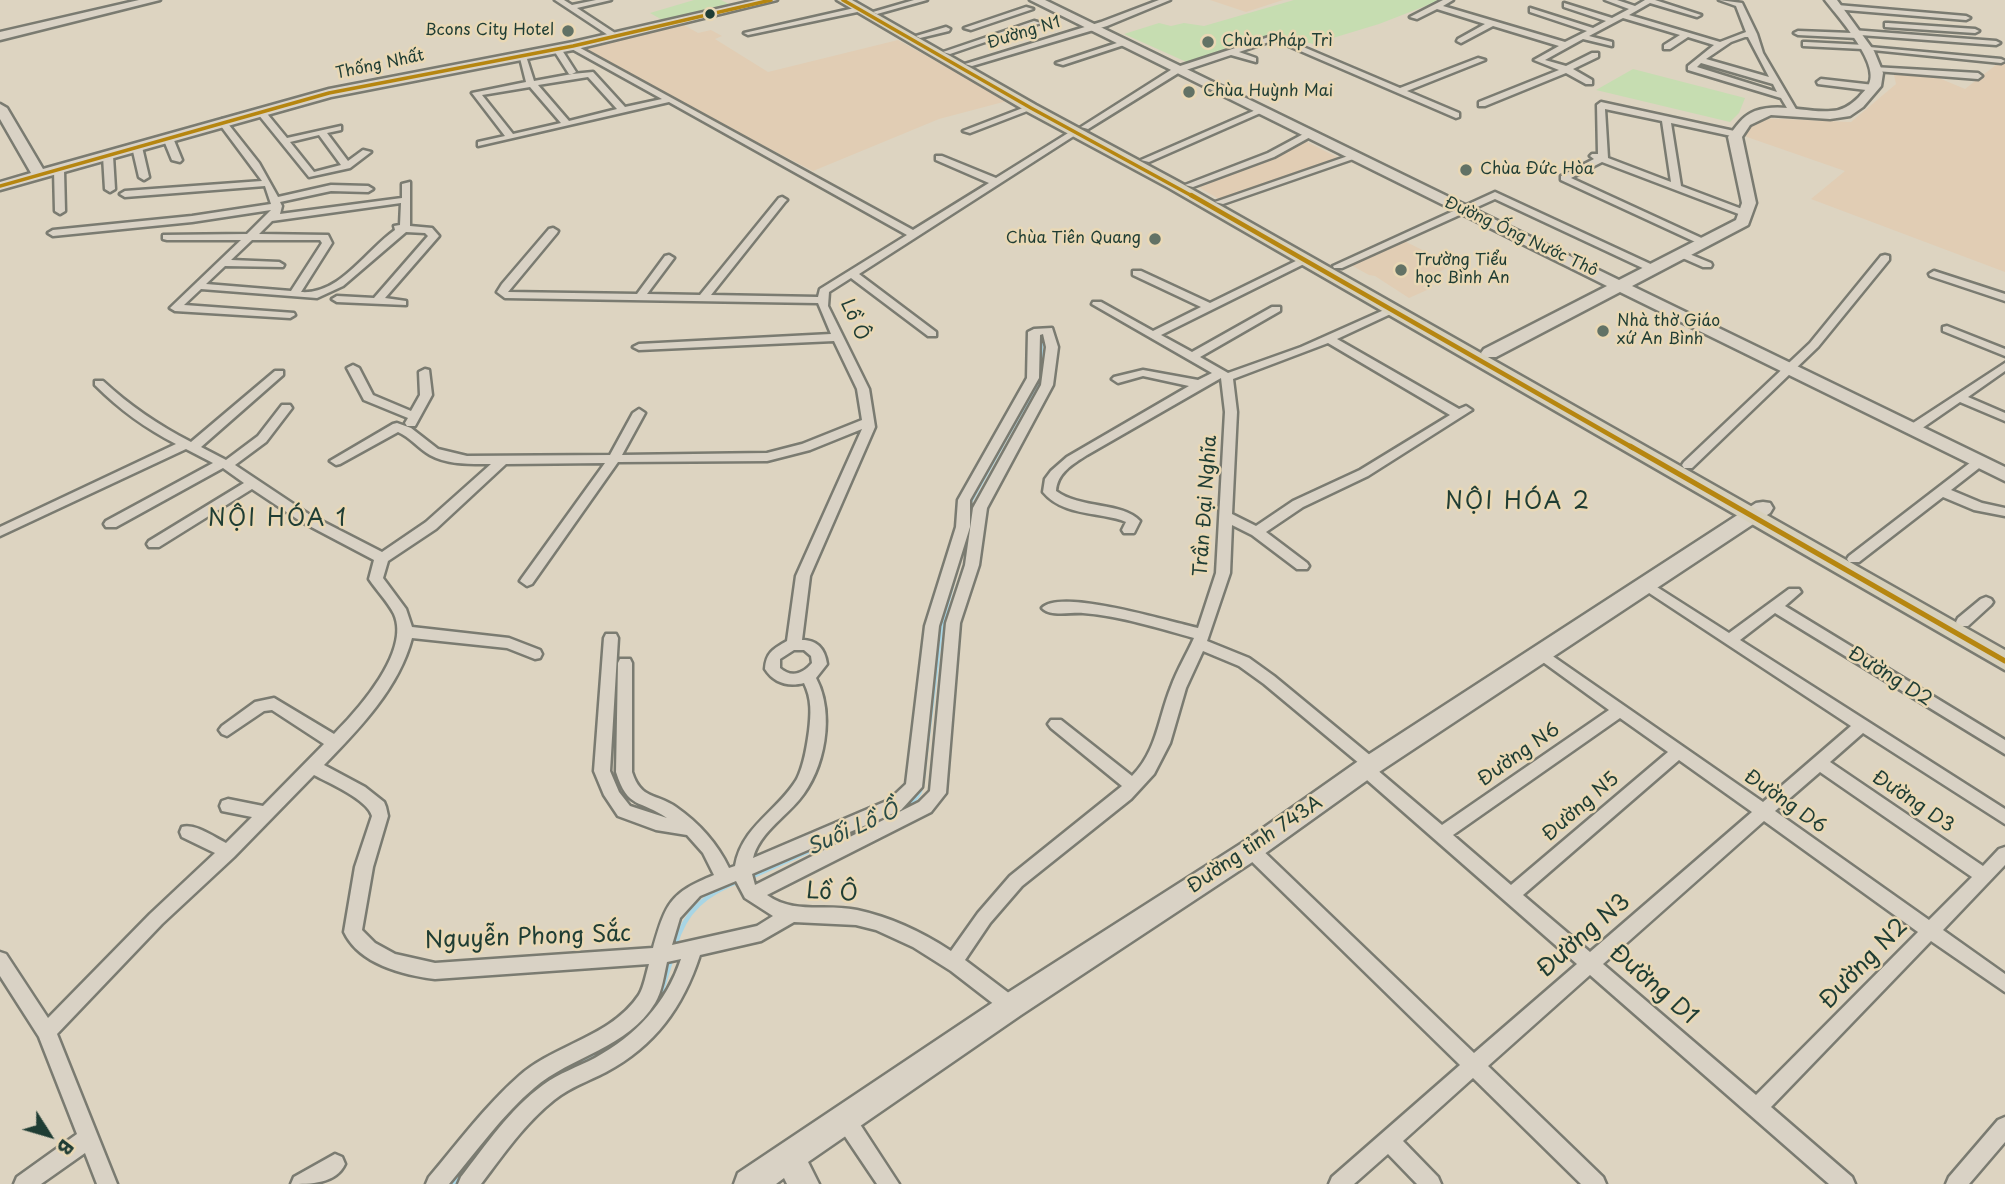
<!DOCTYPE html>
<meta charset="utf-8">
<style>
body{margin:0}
#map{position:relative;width:2005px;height:1184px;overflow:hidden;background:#ddd4c1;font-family:"Playpen Sans",sans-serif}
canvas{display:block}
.north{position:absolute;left:14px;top:1100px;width:70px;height:70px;-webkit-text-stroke:5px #e9d8b5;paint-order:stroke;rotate:127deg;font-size:19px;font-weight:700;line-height:28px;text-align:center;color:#1f3d34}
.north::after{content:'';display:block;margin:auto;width:24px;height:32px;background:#1f3d34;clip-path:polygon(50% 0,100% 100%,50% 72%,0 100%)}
</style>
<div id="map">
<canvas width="2005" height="1184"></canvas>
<div class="north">B</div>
</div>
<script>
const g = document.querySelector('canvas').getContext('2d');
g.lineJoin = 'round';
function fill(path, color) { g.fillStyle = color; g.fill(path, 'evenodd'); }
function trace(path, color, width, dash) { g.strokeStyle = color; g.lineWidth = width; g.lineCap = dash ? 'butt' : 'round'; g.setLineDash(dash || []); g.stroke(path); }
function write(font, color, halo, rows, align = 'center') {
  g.font = font + ' "Playpen Sans",sans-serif'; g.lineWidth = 5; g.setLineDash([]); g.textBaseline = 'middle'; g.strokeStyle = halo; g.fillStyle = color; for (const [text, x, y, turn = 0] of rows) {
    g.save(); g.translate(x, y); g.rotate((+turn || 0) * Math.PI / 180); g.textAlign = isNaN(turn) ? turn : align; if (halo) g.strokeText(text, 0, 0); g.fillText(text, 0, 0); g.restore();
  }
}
fill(new Path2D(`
 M1210,0H1283L1246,12Z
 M684,25L698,33L711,30L722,36L715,39L768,72L898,40L1007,101L939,119L813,171L615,69L578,47Z
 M2005,58V272L1811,199L1845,171L1747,137L1743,131L1758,118L1851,122L1896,84L1893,70H1920L1965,89Z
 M1305,141L1339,158L1219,199L1195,185Z
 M1402,240L1453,265L1421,281L1427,285L1423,287L1427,290L1409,298L1375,276L1369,275L1349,264Z`), '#e1cdb4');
fill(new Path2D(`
 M694,0H721L733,6L666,22L650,13Z
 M1294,0H1441L1379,24L1313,44L1281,35L1191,64L1124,34L1159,23L1171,26L1184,23L1204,26Z
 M1633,69L1745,98L1739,113L1730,122L1596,90Z`), '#c6ddb1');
trace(new Path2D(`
 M1001,448L1042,377V338`), '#a8d5e4', 2.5);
trace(new Path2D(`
 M969,505L1002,446
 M924,771L942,625L970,519`), '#a8d5e4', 3.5);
trace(new Path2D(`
 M902,808C921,799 922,789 924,769
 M749,878L889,815
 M675,946C685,910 706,894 739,881
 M529,1096L551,1077L633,1031L649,1014L662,990L672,957
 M453,1184L500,1127`), '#a8d5e4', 4.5);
const street = new Path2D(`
 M555,0H564L572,5L596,0H611L577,8L615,33L608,35Z
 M914,0H927L877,14L873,12Z
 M1159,0H1170L1107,26L972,66L965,64L1101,22Z
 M1443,0H1453L1443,6L1565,42L1587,31L1530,12V8L1593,28L1606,21L1564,7V3L1612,18L1629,9L1605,0H1617L1635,6L1645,0H1655L1701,15L1697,17L1650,3L1629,15L1720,42L1746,32L1736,6L1719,0L1742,3L1757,34L1763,53L1797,111L1790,113L1781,98L1688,70V66L1714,45L1688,37L1670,49H1664V45L1680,35L1623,18L1589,36L1612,42V46L1583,39L1545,60L1566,66L1592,53H1598V57L1573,69L1592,80V84H1586L1566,73L1485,106H1479V102L1559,70L1534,60L1559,46L1493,26L1461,43L1457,41L1458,39L1485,24L1437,9L1417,19L1410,17ZM1745,37H1748L1769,77L1706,59L1731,42ZM1701,63L1773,84L1777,92L1697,67Z
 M1837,5L1966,16L1970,18L1966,20L1834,9L1833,7Z
 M859,7H862V11L748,35L744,33Z
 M1026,7L1033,9L971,30L964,28Z
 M1034,21L1041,23L950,54L943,52Z
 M1888,23L1975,29L1979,31L1975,33L1885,27V23Z
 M946,27L950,29L949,31L920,38L916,36Z
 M1852,30L1996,41L2000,43L1996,45L1860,35L1857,38L1798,35L1794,33L1798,31L1852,33Z
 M1275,35L1400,88L1478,58L1485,60L1407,91L1459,113V117L1456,118L1275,40L1239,52L1256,58V62L1231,55L1180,72L1088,129L1081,127L1174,68Z
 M1120,42L1127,44L1063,65L1056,63Z
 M1806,42L1865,45L1869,47L2001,59L2005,61L2001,63L1863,49L1803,46V42Z
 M573,44L913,230L989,183L936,160V156H942L996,178L1073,130L1080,132L859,274L936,332V336H928L851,278L829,292L828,306L869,389L875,427L810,576L802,640C818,640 825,650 827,664L816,678C835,714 825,769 799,800C784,818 759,834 753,858L889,800L906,784L925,626L956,527L958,500L1027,378L1028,332L1034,329L1052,328L1058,347L1053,385L987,508L979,565L960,623L946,793L931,812L767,895C795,915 825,903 857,910C890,917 922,932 951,951L978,913L1010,876L1122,786L1051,728L1048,724L1051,720H1061L1132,776C1157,751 1158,719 1171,687C1177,670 1187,654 1194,638C1158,628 1121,616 1083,613C1071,612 1050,617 1042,608C1060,588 1171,622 1198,628L1216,573L1225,412L1221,378L1087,455C1073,464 1057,473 1056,491C1080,509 1123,502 1140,521L1134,533H1124L1122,530L1126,522L1121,520C1095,512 1062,515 1043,492L1045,479L1051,471L1067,457L1189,386L1143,376L1118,383L1112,379L1114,377L1143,370L1198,380L1212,373L1092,304L1093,302H1101L1153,331L1201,307L1133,275V271H1141L1210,303L1304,257L1308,258V262L1161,335L1192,352L1272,307H1280V311L1200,357L1228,373L1301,347L1393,306L1398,309L1397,311L1337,339L1459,409L1466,406L1472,410L1368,476L1303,507L1266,532L1307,563L1309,566L1307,569H1297L1252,535L1232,525L1230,573L1207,641L1249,658L1274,676L1377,761L1379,765L1376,769L1442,825L1609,710L1536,657L1534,653L1536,649L1541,648L1763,802L1851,726L1637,585L1639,582H1649L1729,633L1789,589H1799L1801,592L1785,606L2005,740V754L1775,613L1740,640L2005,809V824L1863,733L1830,762L1983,866L1999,849L2005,847V865L1943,930L2005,974V992L1931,941L1771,1107L1852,1177L1855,1184H1829L1590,975L1488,1066L1603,1177L1606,1184H1581L1473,1078L1403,1141L1438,1177L1441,1184H1417L1388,1154L1354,1184H1329L1332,1177L1460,1065L1245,855L1243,850L1245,845L1251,843L1257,845L1474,1053L1577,964L1359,773L1357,769L1360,764L1264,684L1239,666L1203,651L1186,688L1170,743L1154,774L1131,799L1022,886L990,923L965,960L1018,1000L1020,1006L1018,1012L1011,1015L1004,1012L951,971L913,947L876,930L856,925L794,922L761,941L700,955C683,1007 655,1046 606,1072C589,1081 570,1087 554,1100C525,1123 503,1155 481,1184H458L461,1177C486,1145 510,1109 543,1085C559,1073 578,1067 595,1058C636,1035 666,1004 681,959L667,962C664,975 662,992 655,1003C628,1048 571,1056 534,1088C502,1115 476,1152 449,1184H426L429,1177C458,1143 485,1106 519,1076C555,1044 611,1037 639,995C644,987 646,974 649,964L435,979C403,975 359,964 344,932L355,867L372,816C368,800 329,783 314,775L234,857L162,924L57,1034L117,1184H97L85,1153L41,1184H14L17,1177L77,1134L39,1037L0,976V952L6,954L48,1018L150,914L215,853L182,837L180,832L182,827C195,823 214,837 226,843L252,817L222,811L220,806L222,801L228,799L263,806L324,744L272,710L264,711L227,736L222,734L219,730L222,726L255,702L274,698L334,734C358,710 411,651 394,614C388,602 377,591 369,579L374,560L300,521L252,489L159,547H149L147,544L149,541L244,483L223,468L116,527H106L104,524L106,521L213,463L186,449L0,536V527L176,444C145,428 120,410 95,385V381H103C130,406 158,425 191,442L275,371H283V375L201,447L226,460L258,436L282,405H290L292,408L266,442L235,465L310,515L382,552L426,522L491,464C471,464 448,465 430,455C418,448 410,437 398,432L340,464L336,465L330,461L393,424L397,423L411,428L438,449L467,456L610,455L633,413L639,409L645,413L622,455L767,453L802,444L862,420L857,389L834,341L639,350L633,347L639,344L831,334L818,303L505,298L497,292L502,284L549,229L553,228L558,231L557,233L508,292L637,294L665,256L669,255L674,258L647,294L700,295L779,198L782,197L787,200L785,202L711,295L818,297L820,289L907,235L669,102L478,146V142L505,136L472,93L526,82L519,54L526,56L534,81L572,74H569L553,49L557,47H560L576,72L572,74L593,72L625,107L662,99L570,48L569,46ZM588,77L617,109L569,121L538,85ZM530,87L561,123L513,134L482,95ZM1043,334L1046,347L1041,385L973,508L965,565L946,623L930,791L919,802L755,885L752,874L901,810L922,787L939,626L970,527V500L1039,378L1040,335ZM1328,343L1450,415L1360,470L1293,501L1256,526L1232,514L1237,412L1233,379ZM862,429L796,576L787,641C773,649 766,653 765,669C774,683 788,687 804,683C812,699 811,714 809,731C807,746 804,765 797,779C778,811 742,826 735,866L729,868C717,843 699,823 676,807C656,793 641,800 632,772V663L630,659H620L618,663L616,772C628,810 640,799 667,818L630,806L619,792L610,771L618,638L616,634H606L604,638L594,771L604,795L618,816L656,830L687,835L703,853L714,875C670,893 666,903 653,948L435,963L395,954L375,943L362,930L373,867L388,816L386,807L384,802L365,787L324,765C359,729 399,688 412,638L507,648L535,659L540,658L542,654L540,650L509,638L412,627L406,609L383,578L388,561L436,529L506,464L605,463L522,578L520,581L527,586L532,584L618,462L767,461L810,450ZM794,650H804L811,656L812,663C803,674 791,678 780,668V659ZM1620,718L1668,752L1511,885L1453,835ZM1679,760L1752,812L1590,952L1523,895ZM1820,772L1972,877L1929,920L1775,811ZM1764,821L1918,932L1756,1095L1603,964ZM736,881L745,898L773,916L757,926L672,945L680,918L700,896Z
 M1873,67L1978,73L1982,76L1978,79L1876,71L1872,69Z
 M1821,79L1874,85L1878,88L1874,91L1818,84L1817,82Z
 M1601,102L1739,132L1740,134L1736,137L1671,123L1681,186L1750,212V216H1744L1602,162L1571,178L1708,241V245L1704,246L1561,180V176L1594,159L1590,156L1592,154H1598L1597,105ZM1605,109L1662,121L1671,182L1608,158Z
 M1028,106L1035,108L970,133L963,131Z
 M1258,109L1265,111L1149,162L1141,160Z
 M258,110H264L287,138L341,126V130L327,133L348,161L363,150L371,152L350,168L309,177L258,114ZM319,135L341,165L314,172L290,142Z
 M222,119L225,120L259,163L278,197L331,185L368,186L373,189L368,192L331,191L280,202L282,206L280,214L402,198V184L410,182V226L432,228L439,236L385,298L406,301V305L337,302L332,299L337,296L374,298L428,236L425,233L406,232L343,286L317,298L201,289L184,305L294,313L295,315L290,318L175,311L170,308L241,240H167L163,239V235L247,234L271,210L192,222L53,236L48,233L53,230L192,216L271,204L265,186L125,197L120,194L125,191L262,181L218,122ZM401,203L400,225L394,226L395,230C366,250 340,295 301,292L332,243L328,235L259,234L272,221ZM252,240H320L322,243L291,291L206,284L225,266L283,267L284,265L279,262L231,260Z
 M1309,131L1313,134L1312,136L1274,157L1193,187L1185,185L1268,153Z
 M168,135L173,138L182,160L180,162L172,160L163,138Z
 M137,144L142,147L149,177L144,180L139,177L132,147Z
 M108,153L113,156L115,189L110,192L105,189L103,156Z
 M1351,155L1359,157L1223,204L1215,202Z
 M59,167L64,170L65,211L60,214L55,211L54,170Z
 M1495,192L1657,267L1658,269L1657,271H1649L1495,199L1342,268H1334L1333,266Z
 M1682,251L1711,263L1712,265L1711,267H1703L1678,256V252Z
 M1885,255L1889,256V260L1818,347L1692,468H1684L1682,465L1684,462L1810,343L1881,256Z
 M1934,271L2005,294V301L1930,276L1929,274Z
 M1947,326L2005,349V356L1943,331V327Z
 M2005,363V371L1968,397L2005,413V421L1960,402L1918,431H1910L1908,428L1910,425Z
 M353,365L359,368L373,395L411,411L420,395L419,372L425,369L429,370L432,395L415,426H407L405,423L408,418L364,400L347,368Z
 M1979,458L1985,462L1983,465L1951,490L1982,503L2005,508V516L1974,510L1943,497L1859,562H1849L1847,559L1849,556L1975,459Z
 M1986,597L1991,599L1993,602L1991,605L1968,626H1958L1956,622L1958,618L1981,599Z
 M845,1109L852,1112L899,1184H877L838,1126L835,1119L838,1112Z
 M2005,1117V1142L1969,1184H1946L1949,1177L1998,1120Z
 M335,1154L342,1157L345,1164C336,1184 310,1184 291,1184L294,1177Z`);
const secondary = new Path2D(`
 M139,0H160L0,40V32Z
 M756,0H777L573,50L331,97L0,190V182L31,173L0,119V104L7,108L43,169L329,89L573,42Z
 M1030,0H1045L1619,280L1736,220L1742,203L1728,137C1736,127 1742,116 1755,111C1780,102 1805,113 1831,111C1842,111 1851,105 1859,97C1862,93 1867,89 1869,84C1880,63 1838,17 1825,0H1837L1874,51L1883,73L1881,86L1863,107L1850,116L1830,119L1771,115L1750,125L1742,137L1756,203L1748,225L1632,286L2005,467V481L1620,292L1496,357H1484L1481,353L1484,349L1607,286Z
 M1763,502L1770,503L1773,508L1770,513L1373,776L1260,857L1021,1015L808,1162L819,1184H787L784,1178L776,1184H734L738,1173L1001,997L1242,843L1357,762L1756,503Z`);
const primary = new Path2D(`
 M837,0H852L1036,105L1179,182L2005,650V670L1169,188L1026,111Z`);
trace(street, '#7a7b71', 5);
trace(secondary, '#7a7b71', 5);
trace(primary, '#7a7b71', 5);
fill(street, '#d9d2c5');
fill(secondary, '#d9d2c5');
fill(primary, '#d7d0bb');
trace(new Path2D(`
 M843,0L1031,108L1194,197
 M0,186L329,93L573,46L771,0`), '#b68610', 3.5);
trace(new Path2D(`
 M1191,195L1633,448`), '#b68610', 4.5);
trace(new Path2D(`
 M1630,446L2005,661`), '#b68610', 5);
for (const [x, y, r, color] of [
 [710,14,6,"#1f3d34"],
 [568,31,7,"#627265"],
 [1208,42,7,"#627265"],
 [1189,92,7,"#627265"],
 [1466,170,7,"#627265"],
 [1155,239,7,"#627265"],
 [1401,270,7,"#627265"],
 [1603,331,7,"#627265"]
]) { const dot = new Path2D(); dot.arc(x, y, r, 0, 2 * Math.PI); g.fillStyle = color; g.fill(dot); trace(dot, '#e9d8b5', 2.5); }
write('16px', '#1f3d34', '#e9d8b5', [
 ["Bcons City Hotel",554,31,"right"],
 ["Chùa Pháp Trì",1222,42],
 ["Chùa Huỳnh Mai",1203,92],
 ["Chùa Đức Hòa",1480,170],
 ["Chùa Tiên Quang",1141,239,"right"],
 ["Trường Tiểu",1415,261],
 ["học Bình An",1415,279],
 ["Nhà thờ Giáo",1617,322],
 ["xứ An Bình",1617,340]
], 'left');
write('16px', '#1f3d34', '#e9d8b5', [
 ["Đường N1",1024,33,-17],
 ["Thống Nhất",380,65,-12],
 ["Đường Ống Nước Thô",1521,237,25]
]);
write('19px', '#1f3d34', '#e9d8b5', [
 ["Lồ Ô",854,320,66],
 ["Trần Đại Nghĩa",1206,506,-86],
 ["Đường D2",1890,677,32],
 ["Đường N6",1519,755,-35],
 ["Đường D6",1785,802,35],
 ["Đường D3",1913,802,34],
 ["Đường N5",1581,807,-41],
 ["Đường tỉnh 743A",1255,845,-34]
]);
write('italic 21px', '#2a4c47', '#e9d8b5', [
 ["Suối Lồ Ồ",853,830,-24]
]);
g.letterSpacing = '2px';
write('23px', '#1f3d34', '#e9d8b5', [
 ["NỘI HÓA 2",1518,503],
 ["NỘI HÓA 1",278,520]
]);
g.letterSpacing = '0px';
write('23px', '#1f3d34', '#e9d8b5', [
 ["Lồ Ô",832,893,3],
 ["Đường N3",1584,936,-41],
 ["Nguyễn Phong Sắc",528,938,-2],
 ["Đường N2",1864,964,-46],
 ["Đường D1",1653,985,41]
]);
</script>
